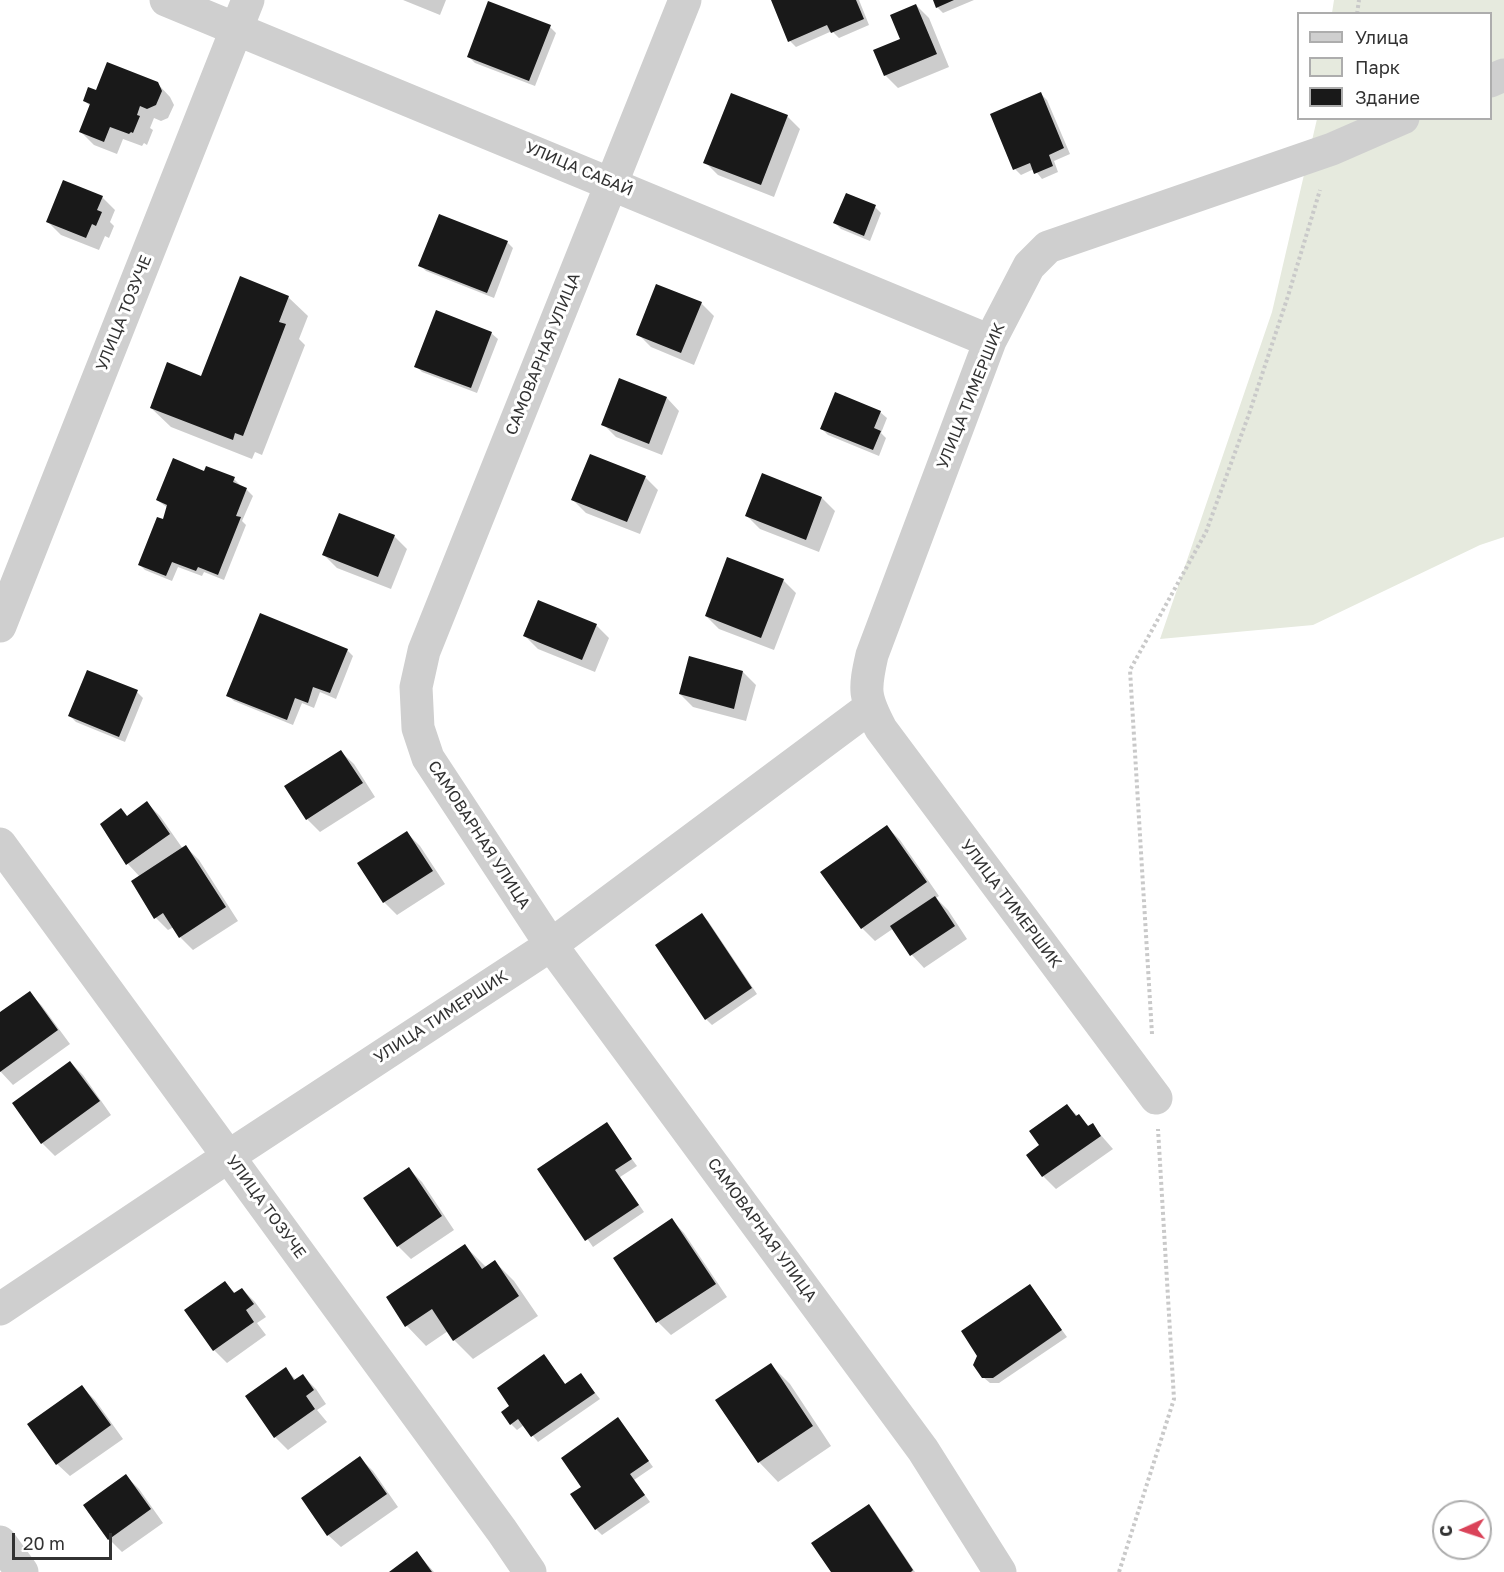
<!DOCTYPE html>
<meta charset="utf-8">
<style>
body{margin:0}
#map{position:relative;width:1504px;height:1572px;overflow:hidden;background:#fff;font-family:"Golos Text",sans-serif}
canvas{display:block}
.legend{position:absolute;left:1297px;top:12px;width:195px;height:108px;box-sizing:border-box;background:#fff;border:2px solid #adadad;margin:0;padding:8px 10px;list-style:none;font-size:18px;color:#323232}
.legend li{display:flex;align-items:center;gap:12px;height:30px}
.legend b{width:30px;border:2px solid #adadad}
.north{position:absolute;left:1432px;top:1500px;width:60px;height:60px;box-sizing:border-box;background:#fff;border:2px solid #adadad;border-radius:50%;rotate:267deg;font-size:16px;font-weight:700;line-height:24px;text-align:center;color:#323232}
.north::after{content:'';display:block;margin:auto;width:21px;height:27px;background:#da4359;clip-path:polygon(50% 0,100% 100%,50% 72%,0 100%)}
.scale{position:absolute;left:12px;top:1533px;width:100px;height:27px;box-sizing:border-box;border:3px solid #323232;border-top:0;padding-left:8px;font-size:18px;line-height:21px;white-space:nowrap;color:#323232;-webkit-text-stroke:4px #fff;paint-order:stroke}
</style>
<div id="map">
<canvas width="1504" height="1572"></canvas>
<ul class="legend">
<li><b style="height:8px;background:#cfcfcf"></b>Улица</li>
<li><b style="height:16px;background:#e6eade"></b>Парк</li>
<li><b style="height:16px;background:#191919"></b>Здание</li>
</ul>
<div class="north">С</div>
<div class="scale">20 m</div>
</div>
<script>
const g = document.querySelector('canvas').getContext('2d');
g.lineJoin = 'round';
function fill(path, color) { g.fillStyle = color; g.fill(path, 'evenodd'); }
function trace(path, color, width, dash) { g.strokeStyle = color; g.lineWidth = width; g.lineCap = dash ? 'butt' : 'round'; g.setLineDash(dash || []); g.stroke(path); }
function write(font, color, halo, rows, align = 'center') {
  g.font = font + ' "Golos Text",sans-serif'; g.lineWidth = 6; g.setLineDash([]); g.textBaseline = 'middle'; g.strokeStyle = halo; g.fillStyle = color; for (const [text, x, y, turn = 0] of rows) {
    g.save(); g.translate(x, y); g.rotate((+turn || 0) * Math.PI / 180); g.textAlign = isNaN(turn) ? turn : align; if (halo) g.strokeText(text, 0, 0); g.fillText(text, 0, 0); g.restore();
  }
}
fill(new Path2D(`
 M1334,0H1504V537L1480,545L1313,625L1160,639L1272,312L1317,119L1490,118V14L1332,13Z`), '#e6eade');
fill(new Path2D(`
 M403,0H446L440,15Z
 M773,0H859L869,25L839,38L832,31L796,47L790,41Z
 M934,0H974L943,13L937,7Z
 M916,5L929,18L949,67L898,88L885,75Z
 M550,27L556,33L535,86L475,63L468,56Z
 M157,83L170,97L174,105L168,118L161,121L154,118L150,128L153,130L147,145L144,143L142,146L123,139L117,154L94,145L81,132L91,107L85,101L97,92Z
 M1041,94L1047,100L1070,154L1054,161L1058,172L1042,179L1034,169L1021,175L1015,169Z
 M787,116L800,129L774,197L718,175L705,162Z
 M102,197L115,210L110,222L114,226L109,238L105,236L99,250L61,235L48,222Z
 M875,207L881,213L870,241L841,229L835,223Z
 M507,242L513,248L494,298L426,271L420,265Z
 M288,297L308,316L299,339L305,345L262,455L255,452L252,459L171,427L151,408L202,377Z
 M701,303L714,316L694,365L651,347L638,334Z
 M491,333L498,339L477,393L422,372L416,366Z
 M667,398L679,411L662,455L616,437L603,424Z
 M880,412L887,418L881,433L886,438L879,456L828,435L822,429Z
 M205,473L234,479L240,485L239,486L247,490L253,496L242,521L246,525L224,580L204,572L202,576L178,567L172,581L145,570L139,564L164,520L168,508L157,500Z
 M645,477L658,490L640,534L586,513L573,500Z
 M822,498L835,511L819,552L760,529L747,516Z
 M394,536L407,549L391,589L337,568L324,555Z
 M783,580L796,593L774,650L719,629L706,616Z
 M596,625L609,638L595,672L538,649L525,636Z
 M347,650L353,656L336,699L320,692L314,708L302,703L293,725L234,701L228,695Z
 M743,672L756,685L746,721L693,707L680,694Z
 M137,692L143,698L125,742L76,722L70,716Z
 M341,752L354,764L375,797L320,832L307,819Z
 M147,803L160,816L183,849L186,847L199,860L238,921L193,950L180,937L174,927L168,930L156,918L140,877L128,864Z
 M887,827L900,840L939,896L936,898L948,910L967,939L924,968L912,955L894,928L875,941L862,928Z
 M407,833L420,846L445,884L397,915L384,902Z
 M702,915L708,921L757,994L712,1025L706,1019Z
 M30,993L42,1006L70,1044L13,1085L0,1071V1014Z
 M70,1062L83,1075L111,1115L55,1156L42,1143Z
 M1067,1106L1090,1127L1092,1125L1113,1149L1056,1189L1043,1176L1028,1155L1041,1146Z
 M606,1124L637,1166L620,1177L644,1212L593,1247L539,1169Z
 M409,1169L422,1182L454,1230L411,1259L398,1246Z
 M672,1220L684,1233L727,1297L671,1335L658,1322L615,1258Z
 M465,1246L487,1268L495,1262L514,1281L538,1316L473,1359L454,1340L448,1331L426,1346L407,1326L388,1297Z
 M225,1283L236,1294L242,1289L255,1302L266,1317L257,1323L266,1335L227,1363L214,1350Z
 M1030,1286L1067,1337L999,1383H990L983,1377Z
 M544,1356L566,1385L581,1375L600,1399L538,1442L524,1425L517,1430L511,1424Z
 M771,1365L790,1384L831,1446L778,1482L759,1462Z
 M286,1369L296,1380L303,1376L316,1389L326,1404L317,1410L327,1422L288,1450L275,1437Z
 M82,1387L95,1400L123,1439L70,1476L57,1464Z
 M618,1419L653,1467L634,1480L650,1502L602,1535L596,1529L584,1487Z
 M360,1458L373,1471L398,1507L341,1547L328,1535Z
 M126,1476L139,1489L163,1523L122,1552L109,1539Z
 M869,1506L875,1512L915,1572H832Z
 M417,1553L434,1572H391Z`), '#0003');
fill(new Path2D(`
 M771,0H856L864,19L831,33L827,25L788,42Z
 M933,0H954L936,8Z
 M488,1L551,25L529,81L467,57Z
 M916,4L937,54L884,76L873,50L900,39L890,15Z
 M107,62L158,82L162,91L156,105L147,109L140,106L137,115L140,116L133,133L131,132L129,134L110,127L104,142L79,132L90,104L83,101L88,87L96,90Z
 M1041,92L1064,148L1049,155L1053,166L1034,174L1030,163L1013,170L990,114Z
 M731,93L788,115L761,185L703,163Z
 M63,180L103,196L97,210L102,212L96,226L92,224L86,238L46,222Z
 M846,193L876,205L864,236L833,223Z
 M439,214L508,241L487,293L418,266Z
 M240,276L289,296L279,322L286,324L243,436L235,433L233,440L150,408L167,362L201,376Z
 M656,284L702,302L681,353L636,335Z
 M436,310L492,332L471,388L414,367Z
 M619,378L667,397L649,444L601,425Z
 M835,392L881,411L874,428L881,431L873,450L820,429Z
 M590,454L646,476L627,522L571,500Z
 M173,458L204,471L206,466L235,477L233,482L247,488L236,516L241,517L218,575L198,567L196,571L172,562L166,576L138,565L157,517L163,519L167,505L156,500Z
 M762,473L822,497L806,540L745,516Z
 M339,513L395,535L378,577L322,555Z
 M727,557L784,579L761,638L705,616Z
 M538,600L597,624L582,660L523,636Z
 M260,613L348,649L330,693L313,687L308,703L295,698L287,720L226,696Z
 M689,656L743,671L734,709L679,694Z
 M87,670L138,690L119,737L68,716Z
 M341,750L363,783L306,820L284,786Z
 M147,801L170,834L126,865L100,824L121,808L127,816Z
 M887,825L927,882L861,929L820,872Z
 M407,831L433,871L383,903L357,863Z
 M186,845L226,907L179,938L163,913L154,919L131,881Z
 M935,896L955,926L910,956L890,926Z
 M702,913L752,988L705,1020L655,945Z
 M30,991L58,1030L0,1072V1012Z
 M70,1061L100,1101L41,1144L12,1103Z
 M1067,1104L1076,1116L1079,1114L1088,1126L1093,1123L1101,1136L1042,1177L1026,1155L1039,1145L1029,1131Z
 M607,1122L632,1159L615,1170L639,1205L585,1241L537,1169Z
 M409,1167L442,1216L397,1247L363,1198Z
 M672,1218L716,1284L656,1323L613,1258Z
 M465,1244L482,1269L495,1260L519,1296L453,1341L432,1309L405,1327L386,1297Z
 M225,1281L234,1293L242,1288L254,1304L246,1310L254,1322L213,1351L184,1310Z
 M1030,1284L1062,1330L993,1378H982L973,1365L977,1356L961,1331Z
 M544,1354L565,1384L581,1373L595,1393L531,1437L518,1419L510,1425L501,1412L509,1406L497,1388Z
 M771,1363L813,1426L758,1463L715,1400Z
 M286,1367L294,1380L303,1374L314,1390L306,1396L315,1409L274,1438L245,1396Z
 M82,1385L111,1425L56,1465L27,1424Z
 M618,1417L649,1461L630,1474L645,1495L595,1530L570,1494L581,1487L561,1458Z
 M360,1456L387,1494L327,1536L301,1498Z
 M126,1474L151,1509L108,1540L83,1505Z
 M869,1504L913,1570L911,1572H831L811,1543Z
 M417,1551L432,1572H389Z`), '#191919');
trace(new Path2D(`
 M1357,14L1359,0
 M1152,1034L1130,670L1206,532L1249,414L1288,296L1320,190
 M1119,1572L1174,1399L1158,1129`), '#c9c9c9', 4, [3, 3]);
trace(new Path2D(`
 M166,0L990,341
 M685,0L424,651L416,687L418,728L428,758L551,945L923,1450L1000,1572
 M1490,81L1504,75
 M0,626L248,0
 M0,844L502,1531L530,1572
 M1156,1098L881,729C864,697 864,690 872,655L990,341L1029,266L1048,247L1332,149L1403,118
 M0,1309L229,1156L551,945L869,708
 M0,1542L22,1572`), '#cfcfcf', 33);
write('16px', '#323232', '#fff', [
 ["УЛИЦА САБАЙ",579,169,23],
 ["УЛИЦА ТОЗУЧЕ",124,313,-68],
 ["САМОВАРНАЯ УЛИЦА",543,354,-68],
 ["УЛИЦА ТИМЕРШИК",971,396,-68],
 ["САМОВАРНАЯ УЛИЦА",479,835,57],
 ["УЛИЦА ТИМЕРШИК",1011,904,53],
 ["УЛИЦА ТИМЕРШИК",441,1017,-33],
 ["УЛИЦА ТОЗУЧЕ",266,1207,54],
 ["САМОВАРНАЯ УЛИЦА",762,1230,54]
]);
</script>
